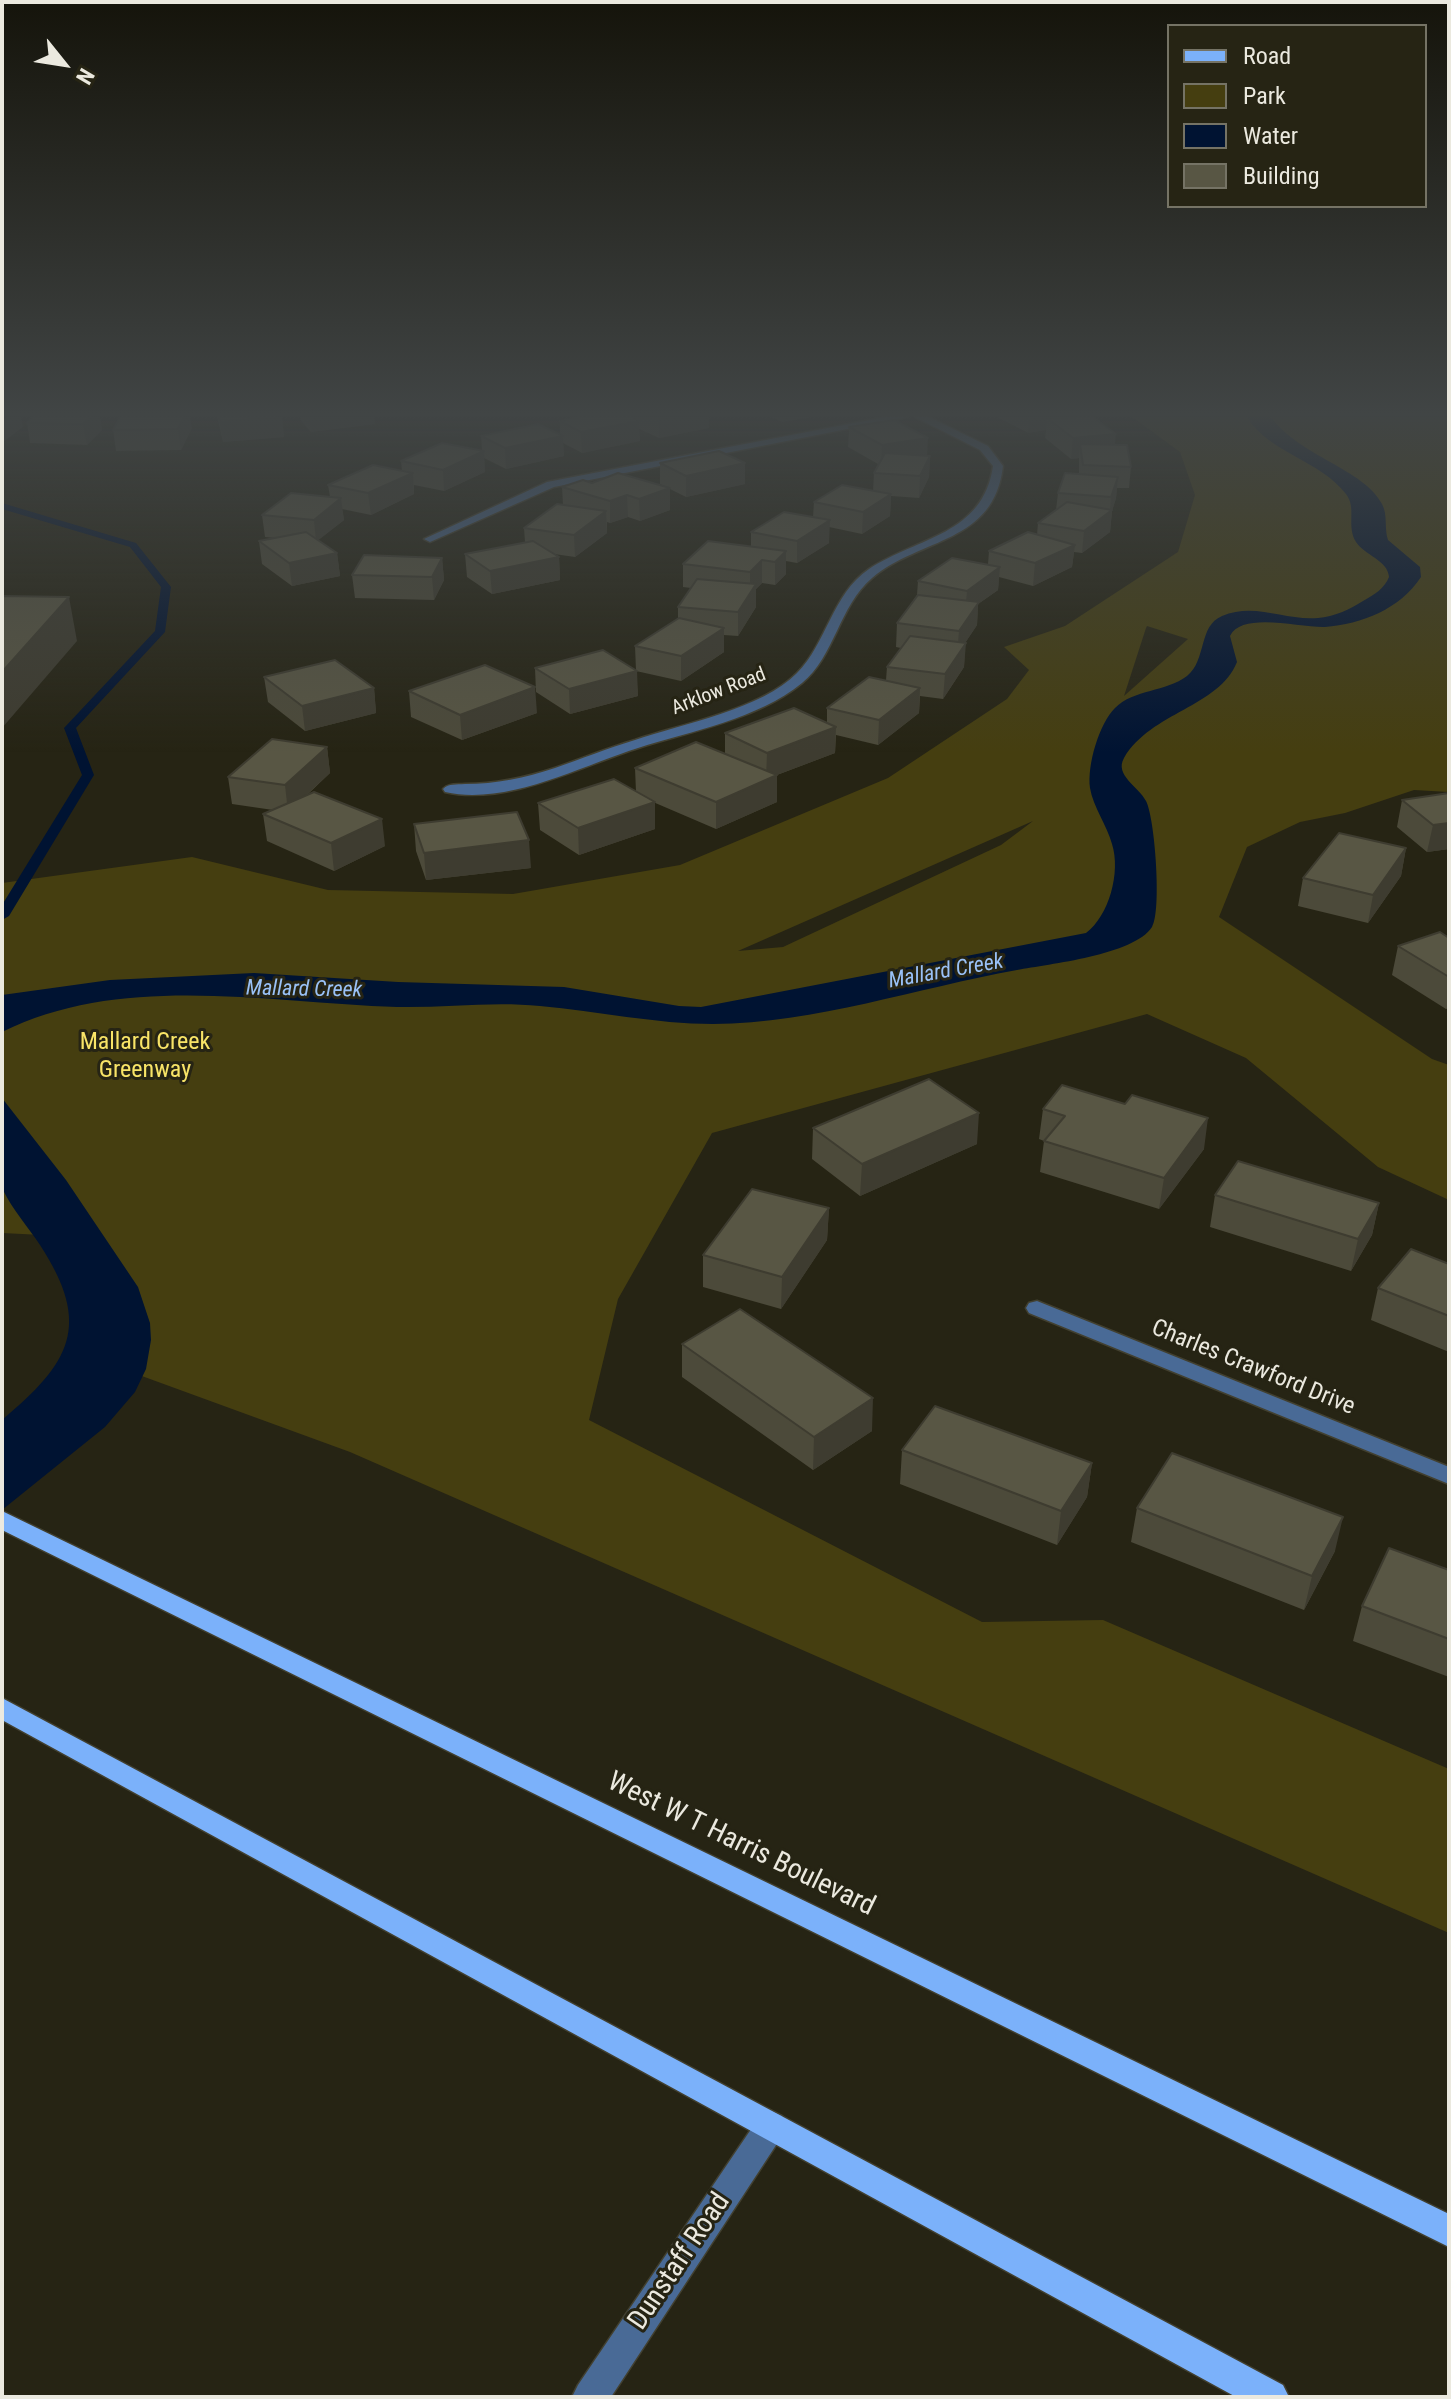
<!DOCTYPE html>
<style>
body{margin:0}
#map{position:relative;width:1451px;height:2399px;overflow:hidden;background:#262414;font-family:"Roboto Condensed",sans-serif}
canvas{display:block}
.frame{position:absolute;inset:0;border:4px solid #ebe9df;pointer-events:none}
.legend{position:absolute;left:1167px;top:24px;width:260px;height:184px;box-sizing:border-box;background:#262414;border:2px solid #757365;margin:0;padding:10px 14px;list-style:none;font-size:24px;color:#ebe9df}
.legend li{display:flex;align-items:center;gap:16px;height:40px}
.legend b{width:40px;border:2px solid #757365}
.north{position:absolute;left:24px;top:24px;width:80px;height:80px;-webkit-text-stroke:6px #262414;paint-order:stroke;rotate:120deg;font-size:22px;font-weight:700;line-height:32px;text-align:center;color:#ebe9df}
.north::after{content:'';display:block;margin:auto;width:28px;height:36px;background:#ebe9df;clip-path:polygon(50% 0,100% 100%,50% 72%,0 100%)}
</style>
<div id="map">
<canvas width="1451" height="2399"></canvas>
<div class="frame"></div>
<ul class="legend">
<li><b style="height:10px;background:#7bb1fa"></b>Road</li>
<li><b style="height:22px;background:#453e10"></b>Park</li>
<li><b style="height:22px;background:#001332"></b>Water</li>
<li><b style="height:22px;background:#585644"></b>Building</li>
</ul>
<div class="north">N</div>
</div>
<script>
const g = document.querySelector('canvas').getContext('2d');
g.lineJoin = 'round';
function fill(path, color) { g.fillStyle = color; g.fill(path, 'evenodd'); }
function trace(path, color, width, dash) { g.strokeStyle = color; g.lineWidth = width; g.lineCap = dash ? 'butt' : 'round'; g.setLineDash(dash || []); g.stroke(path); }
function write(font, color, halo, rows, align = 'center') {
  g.font = font + ' "Roboto Condensed",sans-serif'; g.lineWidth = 6; g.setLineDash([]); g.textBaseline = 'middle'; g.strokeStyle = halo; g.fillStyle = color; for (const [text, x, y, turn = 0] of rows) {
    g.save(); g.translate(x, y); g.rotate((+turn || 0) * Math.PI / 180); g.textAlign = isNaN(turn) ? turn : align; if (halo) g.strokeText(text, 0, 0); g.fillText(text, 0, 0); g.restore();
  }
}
fill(new Path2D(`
 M1132,417H1449V792L1414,790L1345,813L1300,822L1247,847L1219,917L1432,1059L1449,1065V1200L1378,1167L1246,1058L1147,1014L712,1133L618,1299L589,1420L982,1622L1103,1620L1449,1769V1933L350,1452L87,1356L71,1305L42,1235L2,1233V883L192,857L328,890L513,894L680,865L888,778L1007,699L1029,670L1004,647L1065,626L1178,552L1195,495L1180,452ZM1147,626L1188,639L1124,696L1146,628ZM1033,821L1001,845L783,947L738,951Z`), '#453e10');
fill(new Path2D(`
 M1247,417H1271C1299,456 1364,469 1382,504C1388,515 1384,528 1388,540L1420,567L1421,577C1400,609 1362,624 1325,627C1301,628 1242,611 1230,636L1237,662C1219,707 1151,712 1124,758C1114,775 1139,787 1146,801C1155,818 1162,912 1152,927C1134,955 1049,964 1017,970C917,988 816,1023 713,1024C655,1024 598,1011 540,1006C492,1001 445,1008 397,1007C269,1003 122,972 2,1032V995L110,980L254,973L398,982L564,987L679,1006L701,1007L1086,933C1109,916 1121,872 1112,844C1107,825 1093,807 1090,788C1087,765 1099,724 1115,708C1134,689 1166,692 1187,676C1207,660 1198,626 1222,616C1255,602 1285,621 1318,618C1334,617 1350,609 1363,601C1375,594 1384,589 1389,577C1388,560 1364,555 1356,542C1346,526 1357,508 1346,494C1320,460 1269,453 1247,417Z
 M2,1098L66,1180L138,1287L150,1323L151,1340L146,1369L135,1392L105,1427L2,1510V1420C70,1363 93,1326 40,1245C29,1228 12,1209 3,1190C0,1177 2,1116 2,1098Z`), '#001332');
fill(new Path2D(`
 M2,503L136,543L171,587L165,632L76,728L94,775L9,916L2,920V905L82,775L64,728L155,631L161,587L130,547L2,509Z`), '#001332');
const minor = new Path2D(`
 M885,417H908L554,487L430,542L424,539L547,482Z
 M915,417H929L988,446L1003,466C994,544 921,537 872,578C839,606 835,656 802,683C758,719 691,731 638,748C581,766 507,806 445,792L443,789C449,783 456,785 465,784C496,784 525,778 555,768C581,759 608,748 635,740C682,724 762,709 797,673C827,643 832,594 869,569C918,537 983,535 993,466L980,450Z
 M1037,1301L1449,1467V1484L1029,1313L1026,1308L1029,1303Z
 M771,2111L782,2116L787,2126L782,2136L611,2397H572L578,2385L760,2116Z`);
const primary = new Path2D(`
 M2,1511L1449,2214V2247L2,1530Z
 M2,1698L1283,2385L1289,2397H1236L2,1720Z`);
trace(minor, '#424030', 3);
trace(primary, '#424030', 3);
fill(minor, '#496a96');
fill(primary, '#7bb1fa');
fill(new Path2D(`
 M100,417L102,430L87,445L30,443L27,423Z
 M217,417H282L284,437L223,442Z
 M300,417H374L375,424L311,432L301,421Z
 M635,417H709V428L659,438L639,429L640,441L582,453L563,443L564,456L506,469L484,458L485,472L444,491L414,485V494L371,515L342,509L344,520L318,540L337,553L340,576L292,586L262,564L259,541L275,538L265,537L262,515L330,497L328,485L402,471L401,461L482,451L481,436L560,435V421L635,419Z
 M772,417H810L782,422Z
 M997,417H1093L1131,467L1129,488H1117L1116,498L1112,511L1110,532L1082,553L1074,552L1072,567L1033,586L999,577L998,590L978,604L977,625L965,643L964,667L943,699L920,696L919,713L878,745L836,735L835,753L777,775V802L716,829L653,802L655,829L579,855L540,830L538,803L636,792L635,768L725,754V733L827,723V708L886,680L887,667L901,648L896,647L897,623L917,595L918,581L988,564L989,551L1037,535L1038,523L1056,510L1058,493L1079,474V458L1071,459L1045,438L1046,430L1028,433Z
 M849,427L930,456L929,477L919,498L891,496L890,516L862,534L829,527V543L797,563L786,561V574L775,585L762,583L756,589V607L738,636L724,635V652L681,681L636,671L638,696L570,714L536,692L535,668L636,670L635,646L678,619V607L691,588L683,587V564L751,546V532L813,517L814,502L873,491L874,473L878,464L848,447Z
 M192,428L181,450L116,451L113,430Z
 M660,463L745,484L686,497L670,489V510L640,521L628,517L610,523L607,522V533L575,557L554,554L559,557L560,580L492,594L467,577L465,554L525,542L524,528L563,505L562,487L592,483L664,486L660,484Z
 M442,558L444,580L434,600L355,598L352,575Z
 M264,677L374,688L376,713L305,731L268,702Z
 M409,691L537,713L462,740L411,717Z
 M327,747L330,773L307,795L385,846L334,871L267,841L263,814L273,810L232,804L228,777Z
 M1449,793V849L1427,852L1397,827L1402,800Z
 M414,824L531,868L426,880L416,851Z
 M1406,848L1401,876L1368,923L1298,906L1303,878Z
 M1449,938V1008L1446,1009L1392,975L1398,946Z
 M1125,1104L1204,1149L1159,1209L1040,1172L1044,1141L1039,1139L1043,1109Z
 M813,1128L977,1144L860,1196L812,1159Z
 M1215,1195L1379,1203L1372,1235L1351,1271L1210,1227Z
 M829,1208L827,1240L781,1309L703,1287V1255Z
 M1449,1264V1352L1371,1320L1378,1288Z
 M682,1344L872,1431L813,1470L682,1377Z
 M902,1450L1092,1463L1087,1497L1057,1545L900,1484Z
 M1137,1508L1335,1551L1304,1610L1131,1542Z
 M1449,1570V1677L1353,1641L1362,1606Z`), '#4c4a3a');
fill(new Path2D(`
 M6,417H21L23,427L2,443V420Z
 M91,417H100L102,430L87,445L83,424Z
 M184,417H190L192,428L181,450L178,429Z
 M282,417L284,437L223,442L220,422Z
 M309,417H374L375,424L311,432Z
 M662,417H709V428L659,438V418Z
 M782,417H810L782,422Z
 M1030,417H1072L1047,418L1046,430L1028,433Z
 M639,421L640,441L582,453L581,432Z
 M1116,434L1114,455L1080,444L1079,458L1071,459L1073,438Z
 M563,436L564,456L506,469L505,448Z
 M928,438L927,459L881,466L882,445Z
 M484,451L485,472L444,491L443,470Z
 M930,456L929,477L919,498L920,476Z
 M745,463V484L686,497V476Z
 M413,473L414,494L371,515L368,493Z
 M1118,477L1116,498L1112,511L1110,532L1082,553L1084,531L1110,511L1111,497Z
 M670,488V510L640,521L639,499Z
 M891,494L890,516L862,534L863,512Z
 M627,495L628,517L610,523V501Z
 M341,498L344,520L316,542L314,520Z
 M606,511L607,533L575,557L574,535Z
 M830,520L829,543L797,563V541Z
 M1075,545L1072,567L1033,586L1035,563Z
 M786,551V574L775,585V562Z
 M337,553L340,576L292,586L289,563Z
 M559,557L560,580L492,594L490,571Z
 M442,558L444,580L434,600L432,577Z
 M762,560V583L756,589V607L738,636V612L750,594V572Z
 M1000,567L998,590L978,604L977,625L957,655L959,631L965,614L967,591Z
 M69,597L77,641L2,728V672Z
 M724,628V652L681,681V656Z
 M966,643L964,667L943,699L945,674Z
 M637,671L638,696L570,714L569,689Z
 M535,687L537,713L462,740L460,715Z
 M374,688L376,713L305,731L302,706Z
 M920,688L919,713L878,745L879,720Z
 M836,727L835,753L766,779L767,753Z
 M327,747L330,773L288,812L285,785Z
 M777,775V802L716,829V802Z
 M655,802V829L579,855L578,828Z
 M382,819L385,846L334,871L331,843Z
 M1449,823V849L1427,852L1433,825Z
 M529,840L531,868L426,880L424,853Z
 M1406,848L1401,876L1368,923L1373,895Z
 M979,1113L977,1144L860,1196L862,1164Z
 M1208,1118L1204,1149L1159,1209L1164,1178Z
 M1379,1203L1372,1235L1351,1271L1358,1239Z
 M829,1208L827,1240L781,1309L782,1277Z
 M873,1398L872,1431L813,1470L814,1437Z
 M1092,1463L1087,1497L1057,1545L1061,1511Z
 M1343,1517L1335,1551L1304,1610L1312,1576Z`), '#3e3c30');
const building = new Path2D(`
 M33,417H91L83,424L27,423Z
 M120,417H184L178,429L113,430Z
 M219,417H276L220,422Z
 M580,417H632L639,421L581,432L560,421Z
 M1093,417L1116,434L1073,438L1047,418Z
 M894,420L928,438L882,445L849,427Z
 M538,424L563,436L505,448L481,436Z
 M442,443L484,451L443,470L401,461Z
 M1080,444L1127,445L1131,467L1083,465Z
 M719,451L745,463L686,476L660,463Z
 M885,453L930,456L920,476L874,473Z
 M373,465L413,473L368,493L328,485Z
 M618,473L670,488L639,499L627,495L610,501L562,487L583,480L592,483Z
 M1065,473L1118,477L1111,497L1058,493Z
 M842,485L891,494L863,512L814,502Z
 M291,493L341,498L314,520L262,515Z
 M1067,502L1112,510L1084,531L1038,523Z
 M557,504L606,511L574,535L524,528Z
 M784,512L830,520L797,541L751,532Z
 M306,532L337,553L289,563L259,541Z
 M1028,532L1075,545L1035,563L989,551Z
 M533,541L559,557L490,571L465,554Z
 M708,541L786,551L775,562L762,560L750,572L683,564Z
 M364,555L442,558L432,577L352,575Z
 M952,558L1000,567L967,591L918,581Z
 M697,579L756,584L738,612L678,607Z
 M918,595L979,602L959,631L897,623Z
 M2,596L69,597L2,672Z
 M679,618L724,628L681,656L635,646Z
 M910,636L966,643L945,674L887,667Z
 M603,650L637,671L569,689L535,668Z
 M335,660L374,688L302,706L264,677Z
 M485,665L535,687L460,715L409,691Z
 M869,677L920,688L879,720L827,708Z
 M794,708L836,727L767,753L725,733Z
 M272,739L327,747L285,785L228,777Z
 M696,742L777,775L716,802L635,768Z
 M614,779L655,802L578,828L538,803Z
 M314,792L382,819L331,843L263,814Z
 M1449,793V823L1433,825L1402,800Z
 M517,812L529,840L424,853L414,824Z
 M1339,833L1406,848L1373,895L1303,878Z
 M1440,932L1449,938V977L1398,946Z
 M929,1079L979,1113L862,1164L813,1128Z
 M1062,1085L1125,1104L1132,1095L1208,1118L1164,1178L1044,1141L1065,1116L1043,1109Z
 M1238,1161L1379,1203L1358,1239L1215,1195Z
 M752,1189L829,1208L782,1277L703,1255Z
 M1411,1249L1449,1264V1316L1378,1288Z
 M740,1309L873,1398L814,1437L682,1344Z
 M935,1406L1092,1463L1061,1511L902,1450Z
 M1172,1453L1343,1517L1312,1576L1137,1508Z
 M1389,1548L1449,1570V1639L1362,1606Z`);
fill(building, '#585644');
trace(building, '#3e3c30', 2);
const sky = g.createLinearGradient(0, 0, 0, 753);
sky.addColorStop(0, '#15140b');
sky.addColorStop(0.55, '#414545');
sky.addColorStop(1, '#41454500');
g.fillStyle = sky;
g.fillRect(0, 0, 1451, 753);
write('20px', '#ebe9df', '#262414', [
 ["Arklow Road",719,692,-21]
]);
write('italic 22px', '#99c1f6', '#262414', [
 ["Mallard Creek",946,972,-10],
 ["Mallard Creek",304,990,1]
]);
write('24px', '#f8e467', '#262414', [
 ["Mallard Creek",145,1043],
 ["Greenway",145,1071]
]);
write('24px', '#ebe9df', '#262414', [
 ["Charles Crawford Drive",1253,1368,22]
]);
write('28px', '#ebe9df', '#262414', [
 ["West W T Harris Boulevard",741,1845,26],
 ["Dunstaff Road",680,2262,-56]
]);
</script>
